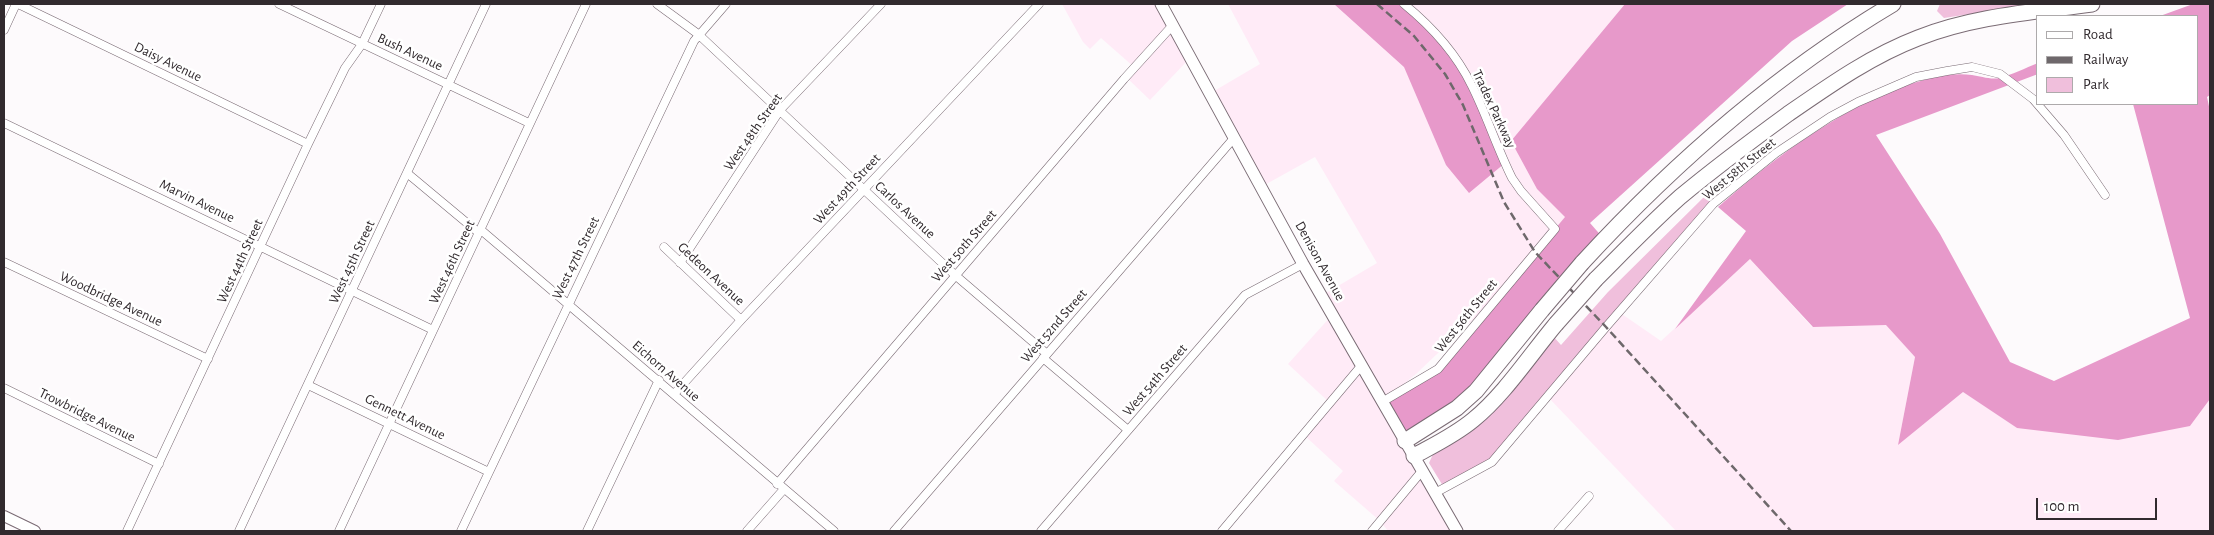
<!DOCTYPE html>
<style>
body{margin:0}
#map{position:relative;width:2214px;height:535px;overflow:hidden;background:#fdfafc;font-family:"Alegreya Sans",sans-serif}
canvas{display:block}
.frame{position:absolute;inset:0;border:5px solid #312a2e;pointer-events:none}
.legend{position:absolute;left:2036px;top:15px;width:162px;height:90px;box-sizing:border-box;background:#fff;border:1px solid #adaaab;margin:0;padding:6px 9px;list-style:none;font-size:15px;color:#312a2e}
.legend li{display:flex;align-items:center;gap:10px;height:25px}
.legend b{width:25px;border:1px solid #adaaab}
.scale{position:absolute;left:2036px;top:498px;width:121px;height:22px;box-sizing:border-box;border:2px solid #312a2e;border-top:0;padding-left:6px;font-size:15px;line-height:18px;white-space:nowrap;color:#312a2e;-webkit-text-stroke:4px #fff;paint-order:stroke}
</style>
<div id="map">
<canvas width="2214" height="535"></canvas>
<div class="frame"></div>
<ul class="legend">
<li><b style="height:6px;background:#fff"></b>Road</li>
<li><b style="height:6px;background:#6e686b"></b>Railway</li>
<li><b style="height:14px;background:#f0bfdc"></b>Park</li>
</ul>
<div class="scale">100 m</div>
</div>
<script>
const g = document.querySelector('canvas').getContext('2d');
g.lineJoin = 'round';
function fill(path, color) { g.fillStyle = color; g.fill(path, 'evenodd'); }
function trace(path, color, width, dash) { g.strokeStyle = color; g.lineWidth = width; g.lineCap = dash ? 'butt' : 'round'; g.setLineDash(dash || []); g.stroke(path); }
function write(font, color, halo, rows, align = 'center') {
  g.font = font + ' "Alegreya Sans",sans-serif'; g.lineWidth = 5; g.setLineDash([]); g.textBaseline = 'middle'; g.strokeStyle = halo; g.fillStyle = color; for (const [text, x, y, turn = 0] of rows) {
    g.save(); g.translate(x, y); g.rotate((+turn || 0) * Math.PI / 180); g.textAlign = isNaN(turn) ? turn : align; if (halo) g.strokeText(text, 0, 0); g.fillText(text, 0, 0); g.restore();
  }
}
fill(new Path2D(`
 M1062,4H1161L1190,58L1150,100L1126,77L1134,67L1101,38L1090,49L1083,42Z
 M1228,4H1625L1511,141L1537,189L1566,217L1500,294L1416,374L1382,402L1457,531H1388L1380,521L1334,481L1343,471L1304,435L1330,403L1288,364L1332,315L1321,296L1377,263L1315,157L1261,187L1209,94L1260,64Z
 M1750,259L1812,327L1886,324L1915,357L1898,445L1963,392L2017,428L2190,426L2210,399V531H1676L1547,396L1619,312L1661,341Z`), '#ffebf7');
fill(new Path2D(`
 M1940,4H2036L1944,18L1937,11Z
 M1705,196L1710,202L1488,462L1443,486L1429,463L1434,452L1553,336L1561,345L1608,292Z`), '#f0bfdc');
fill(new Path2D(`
 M1334,4H1404L1426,22L1472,85L1505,163L1469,193L1446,165L1404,67Z
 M1625,4H1848L1792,41L1590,223L1604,239L1487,377L1405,441L1382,402L1438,369L1565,217L1537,189L1511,141Z
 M2193,4H2210V95L2207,97L2210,111V399L2190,426L2118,440L2017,428L1963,392L1898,445L1915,357L1886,325L1813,327L1750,259L1675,329L1746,231L1718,207C1776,156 1852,99 1927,79C1941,75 1958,73 1972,75C1980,76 1991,80 1999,78C2012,75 2025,68 2038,63V74L1876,135L1940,234L2010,362L2054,381L2190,318L2133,104H2198V16H2160Z`), '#e799ca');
const minor = new Path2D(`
 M18,4L308,144
 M279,4L529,123
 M657,4L698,34L955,275L1047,354
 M4,30L16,4
 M4,123L433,330
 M407,173L479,233
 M481,230L834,531
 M664,247L741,320
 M4,262L208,359
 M680,263L780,110L881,4
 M1043,358L1128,430
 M308,385L489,472
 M4,388L159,464
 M675,393L741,320L1039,4
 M1382,402L1438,369L1555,229L1521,191L1512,178C1497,148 1487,116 1472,86C1457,55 1431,26 1404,4
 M777,484L1124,79L1172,26
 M1435,493L1492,462L1606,327L1713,204L1776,153L1830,117L1858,102L1916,77L1947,71L1972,67L2000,74L2033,99L2064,135L2105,195
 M127,531L308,144L345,68L362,44L381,4
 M239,531L486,4
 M339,531L586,4
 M461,531L694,41L726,4
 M587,531L659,380
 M747,531L784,489
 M894,531L1234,138
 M1041,531L1245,295L1303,264
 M1222,531L1361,366
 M1372,531L1422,471
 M1558,531L1589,496`);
const tertiary = new Path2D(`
 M4,516L35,531`);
const secondary = new Path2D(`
 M1161,4L1303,264L1457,531`);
const motorway = new Path2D(`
 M1582,263C1674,163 1777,73 1893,4
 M1596,279C1624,251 1651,223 1680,197C1715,168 1751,141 1788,114C1830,85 1871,56 1918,38C1973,16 2034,12 2092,4
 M1405,441L1457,408L1476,391L1542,310
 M1414,456C1434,445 1455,435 1473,420C1504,395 1530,355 1556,324`);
trace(minor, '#7a6b74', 9);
trace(tertiary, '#7a6b74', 12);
trace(secondary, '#7a6b74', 13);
trace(motorway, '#7a6b74', 17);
trace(minor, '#fff', 8);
trace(tertiary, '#fff', 10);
trace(secondary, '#fff', 11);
trace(motorway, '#fff', 15);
trace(new Path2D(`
 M1377,4L1414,36L1445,74L1463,105L1504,202L1535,252L1606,327L1791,531`), '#6e686b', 2.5, [8, 4]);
const motorwayBridge = new Path2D(`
 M1542,310L1582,263
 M1556,324L1596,279`);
trace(motorwayBridge, '#7a6b74', 17, []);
trace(motorwayBridge, '#fff', 15);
write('14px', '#312a2e', '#fff', [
 ["Bush Avenue",410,52,25],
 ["Daisy Avenue",168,62,26],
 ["Tradex Parkway",1494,109,65],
 ["West 48th Street",753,132,-55],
 ["West 58th Street",1739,169,-39],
 ["West 49th Street",847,189,-47],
 ["Marvin Avenue",197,201,26],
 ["Carlos Avenue",905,210,43],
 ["West 50th Street",964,246,-49],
 ["West 47th Street",576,258,-64],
 ["West 44th Street",240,261,-65],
 ["Denison Avenue",1320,261,61],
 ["West 45th Street",352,262,-65],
 ["West 46th Street",452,262,-65],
 ["Gedeon Avenue",711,274,43],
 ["Woodbridge Avenue",111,299,25],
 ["West 56th Street",1466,316,-51],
 ["West 52nd Street",1054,326,-49],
 ["Eichorn Avenue",666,371,41],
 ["West 54th Street",1155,380,-49],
 ["Trowbridge Avenue",87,415,26],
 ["Gennett Avenue",405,417,26]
]);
</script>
